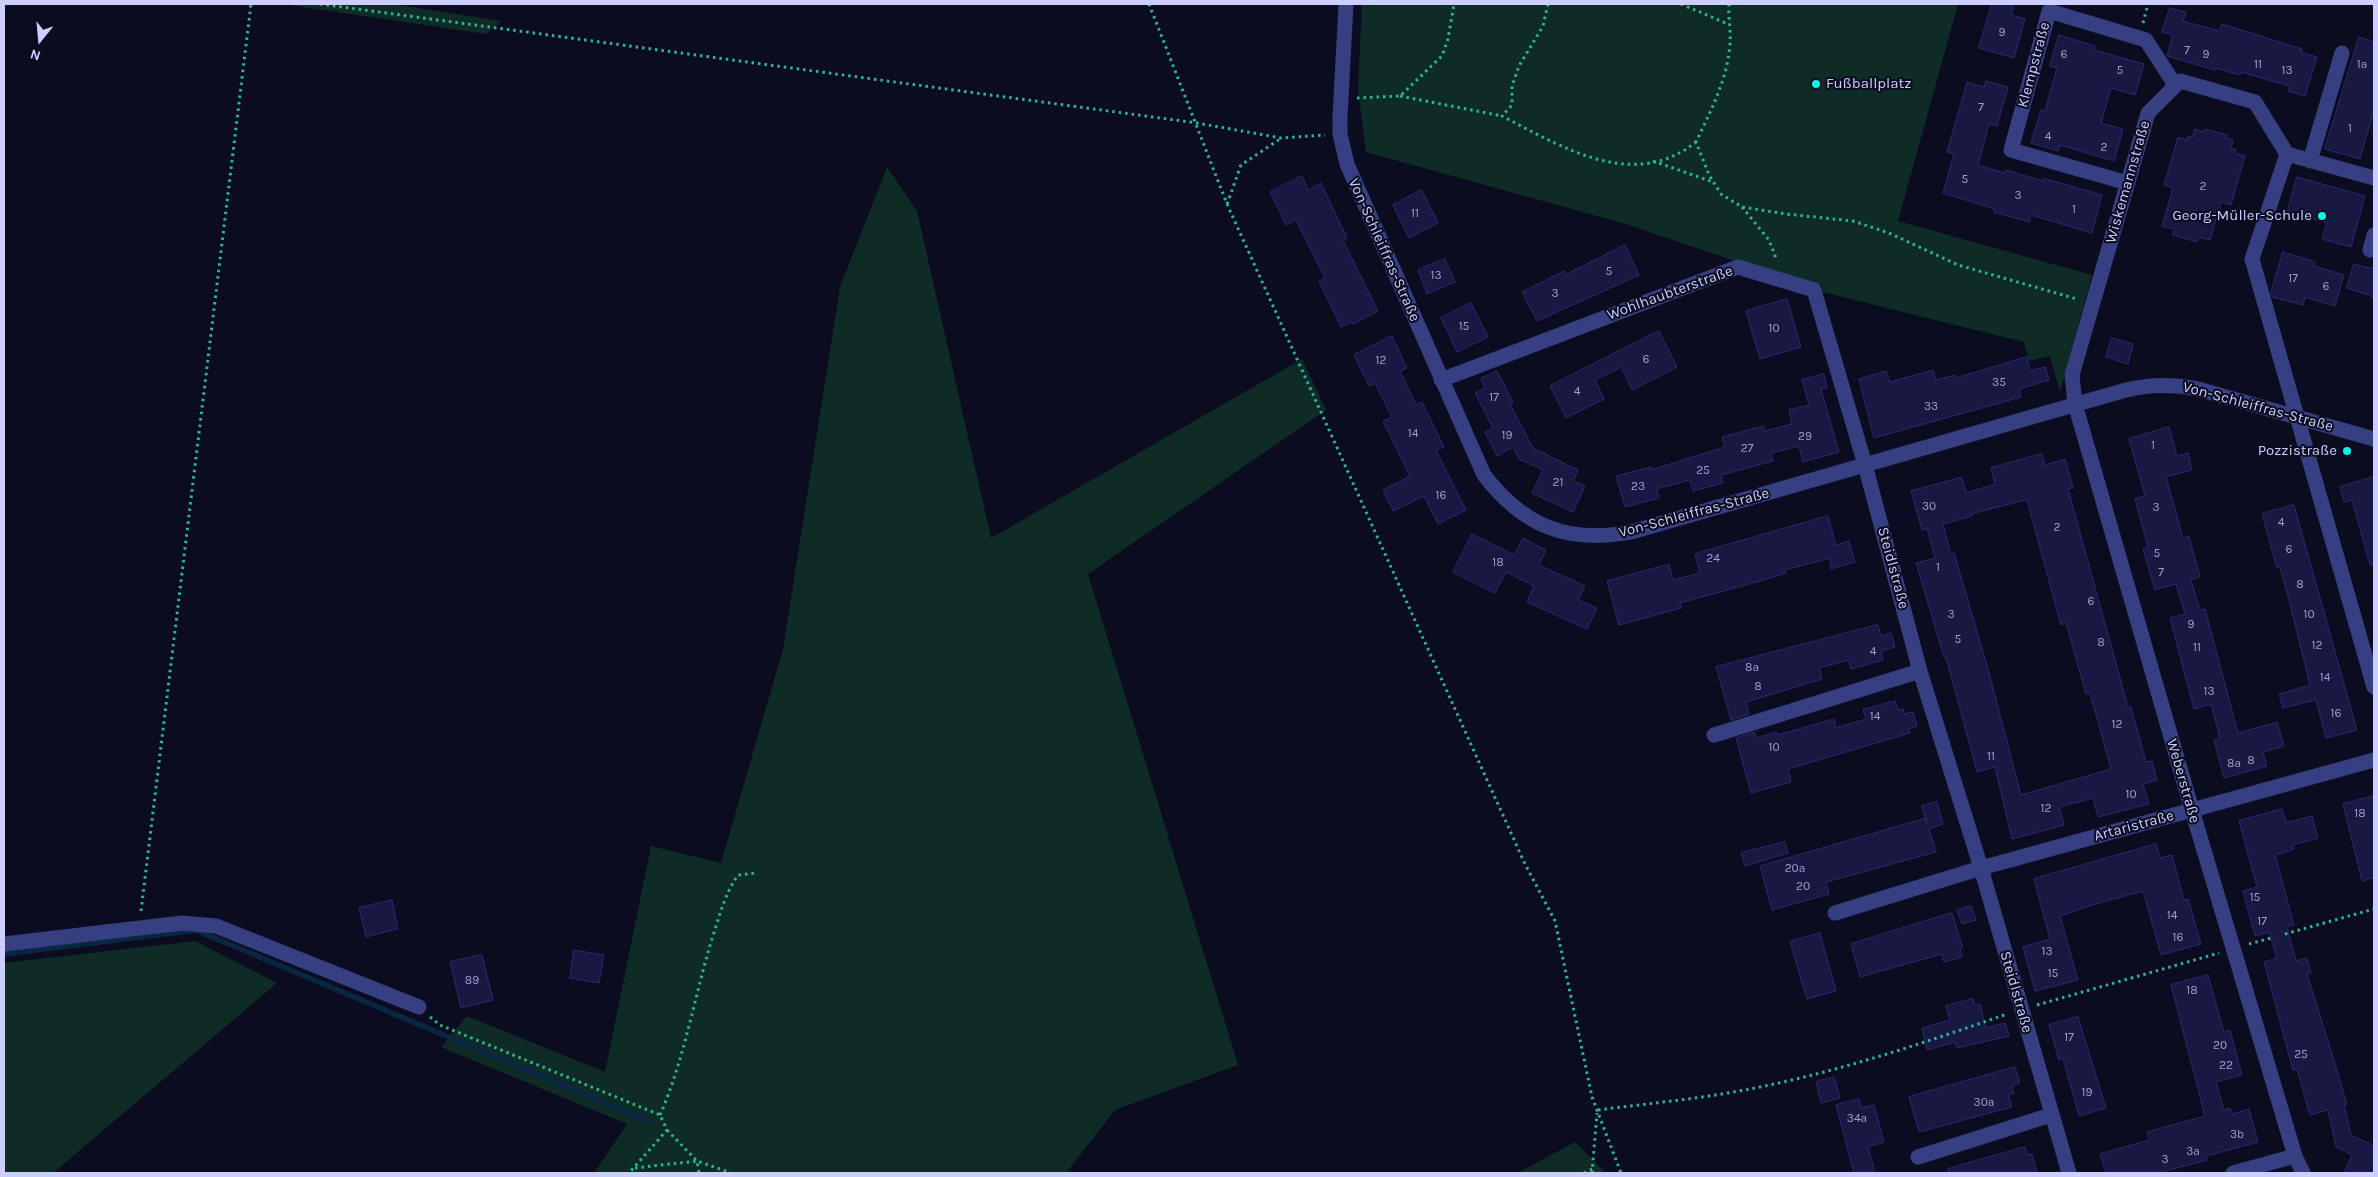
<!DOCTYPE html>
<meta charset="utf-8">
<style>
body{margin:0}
#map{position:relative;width:2378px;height:1177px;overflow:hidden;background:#0c0c20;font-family:Karla,sans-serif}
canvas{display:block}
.frame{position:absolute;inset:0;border:5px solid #ccceff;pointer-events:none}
.north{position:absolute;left:15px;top:15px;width:50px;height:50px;-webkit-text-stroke:4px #0c0c20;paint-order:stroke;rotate:197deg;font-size:14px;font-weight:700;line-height:20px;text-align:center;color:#ccceff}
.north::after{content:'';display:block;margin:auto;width:18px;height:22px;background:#ccceff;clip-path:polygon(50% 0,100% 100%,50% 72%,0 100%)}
</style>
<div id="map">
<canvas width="2378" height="1177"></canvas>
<div class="frame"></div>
<div class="north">N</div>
</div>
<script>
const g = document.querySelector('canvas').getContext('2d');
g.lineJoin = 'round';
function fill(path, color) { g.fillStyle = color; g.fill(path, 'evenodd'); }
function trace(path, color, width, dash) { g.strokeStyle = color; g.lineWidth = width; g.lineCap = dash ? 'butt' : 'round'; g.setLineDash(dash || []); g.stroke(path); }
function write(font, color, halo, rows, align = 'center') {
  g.font = font + ' Karla,sans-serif'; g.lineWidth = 4; g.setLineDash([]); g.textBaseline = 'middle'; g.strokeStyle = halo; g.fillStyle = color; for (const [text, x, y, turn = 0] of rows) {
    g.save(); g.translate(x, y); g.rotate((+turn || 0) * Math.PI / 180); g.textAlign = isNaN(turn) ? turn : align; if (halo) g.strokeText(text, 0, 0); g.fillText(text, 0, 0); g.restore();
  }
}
fill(new Path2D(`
 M283,4H393L501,21L486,34Z
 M1362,4H1958L1898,221L2092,275L2060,392L2050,356L2029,361L2024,342L1823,292L1821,285L1735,261L1626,224L1366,152L1358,88Z
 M887,167L917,211L991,538L1302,359L1326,410L1088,574L1238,1065L1115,1110L1066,1173H594L627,1124L441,1047L467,1016L605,1072L651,846L721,863L783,649L840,287Z
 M195,941L277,983L53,1173H4V963Z
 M1575,1142L1606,1173H1518Z`), '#0f2b25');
trace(new Path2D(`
 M4,954L196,930L647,1121`), '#092742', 5.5);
const building = new Path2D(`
 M1992,4H2014L2011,15L2025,19L2014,58L1979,48Z
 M2170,8L2186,12L2183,21L2219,31L2222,24L2302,49L2301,52L2317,57L2305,96L2288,91L2289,86L2241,72L2240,75L2215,68V70L2167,56L2173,35L2162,32Z
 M2059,35L2095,46L2094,50L2144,64L2135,95L2111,88L2101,123L2123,129L2114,161L2060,145L2058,151L2031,143L2041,110L2045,111L2057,68L2050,66Z
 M2359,37L2374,42V109L2360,159L2325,149Z
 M1986,81L2008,87L1997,126L1989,124L1978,165L2005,173L2006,170L2043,181V178L2102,195L2092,233L2031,215L2029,222L1994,212L1995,209L1943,193L1954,154L1947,152L1967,82L1984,87Z
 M2195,129L2204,132L2205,129L2227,135L2226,138L2233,140L2231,148L2236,150L2235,153L2245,156L2231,205L2221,202L2210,240L2199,237L2197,242L2173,235L2174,229L2162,226L2173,188L2164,185L2178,137L2187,140L2188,136L2192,137Z
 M1302,176L1308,190L1321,183L1347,238L1343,240L1378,311L1353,324L1352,322L1341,327L1319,281L1325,278L1296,220L1286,225L1270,192Z
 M2297,177L2365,196L2351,247L2322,239L2327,223L2288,211Z
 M1422,190L1438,223L1409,238L1393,205Z
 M1625,245L1639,275L1537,321L1522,292L1564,271L1566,274Z
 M2283,252L2315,262L2314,266L2344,275L2335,306L2305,297L2303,305L2272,297L2271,293Z
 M1445,259L1455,282L1427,294L1418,270Z
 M2354,264L2374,269V297L2347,288Z
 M1787,299L1801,347L1760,359L1746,311Z
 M1471,303L1488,337L1457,352L1441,318Z
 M1659,331L1677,367L1632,390L1621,367L1595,380L1604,399L1566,418L1550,386Z
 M1392,336L1407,368L1400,371L1416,405L1422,402L1444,447L1436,450L1466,510L1438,524L1424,496L1393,511L1383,490L1410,476L1383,421L1392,417L1375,383L1369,386L1354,355Z
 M2112,338L2133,344L2128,364L2106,357Z
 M2027,357L2030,371L2045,367L2049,380L2019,389L2021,397L1874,438L1859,379L1886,371L1890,382L1933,370L1936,380L1955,375V378Z
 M1497,371L1513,402L1510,404L1533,448L1578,470L1573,481L1585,486L1573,512L1532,493L1543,470L1519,459L1513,447L1497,456L1485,432L1493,428L1475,393L1485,388L1481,379Z
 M1824,374L1827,388L1821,389L1839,452L1803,462L1799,446L1771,453L1773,461L1721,475L1723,483L1693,491L1690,480L1657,489L1659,498L1625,507L1616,476L1651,467V470L1725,447L1722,437L1763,426L1765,431L1792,424L1789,410L1809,405L1802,380Z
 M2169,427L2177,456L2188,453L2192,470L2166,477L2183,538L2189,536L2200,577L2191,580L2200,610L2205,609L2238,733L2277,722L2284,746L2263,752L2267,766L2224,778L2214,740L2220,738L2211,704L2194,709L2170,618L2185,614L2176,584L2155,590L2143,549L2148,547L2135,499L2145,496L2129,439Z
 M2042,454L2045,465L2065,459L2073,488L2068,489L2128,707H2131L2146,762L2152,761L2157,780L2143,784L2149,804L2098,817L2093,798L2059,807L2064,825L2012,839L1995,767L1977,772L1946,657H1944L1916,563L1935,558L1927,529L1922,530L1911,491L1962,477L1966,493L1995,484L1991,468ZM2027,500L2061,625L2066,623L2086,694L2090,693L2111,769L2021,795L1988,669L1954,553L1951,554L1943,524L1972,516V514Z
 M2374,477V565H2370L2352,500L2344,502L2340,487Z
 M2294,505L2357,730L2326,738L2316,700L2283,708L2279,694L2310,685L2290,604L2280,567L2277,568L2262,514Z
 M1828,516L1836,545L1849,541L1855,562L1831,569L1830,558L1785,570L1786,573L1760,581L1680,603L1681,608L1619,625L1607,581L1669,564L1673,580L1700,573L1695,554Z
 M1472,534L1514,555L1523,538L1546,550L1539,565L1585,586L1578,600L1597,608L1587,629L1527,602L1534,586L1506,572L1495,593L1453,572Z
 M1878,625L1881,636L1891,633L1895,647L1881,651L1883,660L1851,669L1849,660L1819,668L1822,679L1746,702L1749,714L1731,720L1716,667Z
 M1895,701L1898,710L1903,709L1904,714L1913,712L1917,726L1908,729L1910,733L1788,769L1791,782L1751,793L1736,738L1754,732L1756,738L1777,732L1778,735L1834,719L1836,728L1866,719L1863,710Z
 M2374,796V877L2362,881L2343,804Z
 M1937,802L1943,824L1929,829L1936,852L1826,882L1829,894L1772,910L1760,866L1926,818L1927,824L1922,806Z
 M2282,809L2286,823L2312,816L2318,838L2292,845L2294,849L2275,855L2294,925L2287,927L2296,961L2307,958L2311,973L2307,974L2337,1070L2347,1105H2344L2351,1135L2374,1146V1173H2344L2352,1155L2336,1147L2328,1110L2310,1115L2297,1069L2293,1070L2264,962L2277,958L2269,932L2255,936L2243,891L2257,887L2239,821Z
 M1785,842L1788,853L1745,866L1741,853Z
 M2156,844L2160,858L2172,855L2184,900L2188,899L2201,944L2161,955L2143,891L2092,905L2060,916L2078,980L2035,991L2023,947L2050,939L2034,879Z
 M392,900L398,929L366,937L359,908Z
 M1971,906L1976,920L1962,924L1957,910Z
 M1952,913L1963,948L1960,949L1962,957L1944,962L1942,954L1860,977L1851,944Z
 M1820,933L1836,991L1807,999L1790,942Z
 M574,950L604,955L599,983L570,978Z
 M482,955L493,1000L461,1008L450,962Z
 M2208,975L2224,1032L2230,1030L2242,1075L2216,1082L2224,1110L2230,1108L2232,1114L2249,1109L2258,1142L2206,1156L2207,1160L2158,1173H2106L2100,1154L2149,1140L2147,1132L2205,1116L2171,985Z
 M1973,999L1975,1005L1980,1004L1986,1028L2005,1023L2009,1036L1957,1048L1955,1042L1927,1050L1922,1028L1950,1020L1946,1006Z
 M2078,1017L2106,1108L2079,1116L2063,1058L2059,1060L2049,1025Z
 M2015,1067L2020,1083L2012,1086L2014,1093L2008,1095L2012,1107L1919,1132L1909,1097Z
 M1834,1077L1840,1098L1821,1103L1816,1082Z
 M1859,1099L1861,1108L1874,1105L1884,1142L1868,1147L1875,1173H1854L1836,1105Z
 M2025,1147L2027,1155L2032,1154L2037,1173H1949L1948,1169Z`);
fill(building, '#191842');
trace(building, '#2b296f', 1);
trace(new Path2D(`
 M320,4L1197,123L1281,138L1325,135
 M1149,4L1227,204L1525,864L1555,921L1592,1097L1621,1173
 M1548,4L1543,26L1519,66L1512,86V105L1502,116C1562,147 1633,192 1696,142
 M1681,4L1728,24
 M1729,4C1728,17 1731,30 1730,43C1728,78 1711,110 1696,142L1709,175L1721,194L1742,207L1786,214L1853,221L1889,233L1958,265L2077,299
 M2143,23L2148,4
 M1400,96L1502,116
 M1357,98L1400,96L1442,56L1448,39L1454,4
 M1653,161L1713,182
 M1227,204L1241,165L1280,139
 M1742,207L1769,240L1777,261
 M141,911L251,4
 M2285,934L2374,909
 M2249,944L2271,938
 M2037,1005L2219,953
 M430,1017L440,1025L660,1115L667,1130L629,1173
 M1598,1110C1643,1104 1689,1100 1733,1092C1826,1076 1918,1045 2007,1014
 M660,1115C684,1060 694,999 711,942C719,918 724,895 738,875L755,873
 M667,1130L697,1161L731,1173
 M635,1168L697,1161L699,1173
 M1584,1173L1592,1169
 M1592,1173L1597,1113`), '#2ab596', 3, [2.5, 4]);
trace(new Path2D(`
 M1346,4L1340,117V134L1347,164L1484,475C1523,526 1567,544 1631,532L2126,390C2151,384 2173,384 2198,389L2374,439
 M2287,154L2374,178
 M2310,161L2342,53
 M2128,183L2011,150L2049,11L2146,40L2175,85
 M2370,250L2374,235
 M1441,380L1738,267L1814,290L1865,465L1920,671L1981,868L2069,1173
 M1714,735L1920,671
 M1835,913L1981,868L2374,760
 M4,944L182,923L216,926L419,1007
 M2295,1156L2192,810L2075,404L2072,375L2148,113L2180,81L2255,102L2287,154L2252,259L2374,687
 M1918,1157L2051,1115
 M2233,1173L2295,1156L2303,1173`), '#353f81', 15);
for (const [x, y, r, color] of [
 [1816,84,5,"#00f7e7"],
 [2322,216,5,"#00f7e7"],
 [2347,451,5,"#00f7e7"]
]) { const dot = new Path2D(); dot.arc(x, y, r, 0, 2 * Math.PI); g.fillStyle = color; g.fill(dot); trace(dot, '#0c0c20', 2); }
write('12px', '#9fa0d0', null, [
 ["9",2002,33],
 ["7",2187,51],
 ["6",2064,55],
 ["9",2206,55],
 ["11",2258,65],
 ["1a",2362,65],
 ["5",2120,71],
 ["13",2287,71],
 ["7",1981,108],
 ["1",2350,129],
 ["4",2048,137],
 ["2",2104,148],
 ["5",1965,180],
 ["2",2203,187],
 ["3",2018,196],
 ["1",2074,210],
 ["11",1415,214],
 ["5",1609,272],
 ["13",1436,276],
 ["17",2293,279],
 ["6",2326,287],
 ["3",1555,294],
 ["15",1464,327],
 ["10",1774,329],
 ["6",1646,360],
 ["12",1381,361],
 ["35",1999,383],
 ["4",1577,392],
 ["17",1494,398],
 ["33",1931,407],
 ["14",1413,434],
 ["19",1507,436],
 ["29",1805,437],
 ["1",2153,446],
 ["27",1747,449],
 ["25",1703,471],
 ["21",1558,483],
 ["23",1638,487],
 ["16",1441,496],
 ["30",1929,507],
 ["3",2156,508],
 ["4",2281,523],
 ["2",2057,528],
 ["6",2289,550],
 ["5",2157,554],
 ["24",1713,559],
 ["18",1498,563],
 ["1",1938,568],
 ["7",2161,573],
 ["8",2300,585],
 ["6",2091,602],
 ["3",1951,615],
 ["10",2309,615],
 ["9",2191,625],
 ["5",1958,640],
 ["8",2101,643],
 ["12",2317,646],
 ["11",2197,648],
 ["4",1873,652],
 ["8a",1752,668],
 ["14",2325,678],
 ["8",1758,687],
 ["13",2209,692],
 ["16",2336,714],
 ["14",1875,717],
 ["12",2117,725],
 ["10",1774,748],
 ["11",1991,757],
 ["8",2251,761],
 ["8a",2234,764],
 ["10",2131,795],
 ["12",2046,809],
 ["18",2360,814],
 ["20a",1795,869],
 ["20",1803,887],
 ["15",2255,898],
 ["14",2172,916],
 ["17",2262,922],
 ["16",2178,938],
 ["13",2047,952],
 ["15",2053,974],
 ["89",472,981],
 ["18",2192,991],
 ["17",2069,1038],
 ["20",2220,1046],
 ["25",2301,1055],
 ["22",2226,1066],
 ["19",2087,1093],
 ["30a",1984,1103],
 ["34a",1857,1119],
 ["3b",2237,1135],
 ["3a",2193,1152],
 ["3",2165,1160]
]);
write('15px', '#ccceff', '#0c0c20', [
 ["Klempstraße",2034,65,-75],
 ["Wiskemannstraße",2128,182,-74],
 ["Von-Schleiffras-Straße",1384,250,66],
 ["Wohlhaubterstraße",1670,293,-20],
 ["Von-Schleiffras-Straße",2258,407,15],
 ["Von-Schleiffras-Straße",1694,513,-15],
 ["Steidlstraße",1893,568,75],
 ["Weberstraße",2183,781,74],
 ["Artaristraße",2134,826,-15],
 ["Steidlstraße",2016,992,74]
]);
write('15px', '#ccceff', '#0c0c20', [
 ["Fußballplatz",1826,84,"left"],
 ["Georg-Müller-Schule",2312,216],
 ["Pozzistraße",2337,451]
], 'right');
</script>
